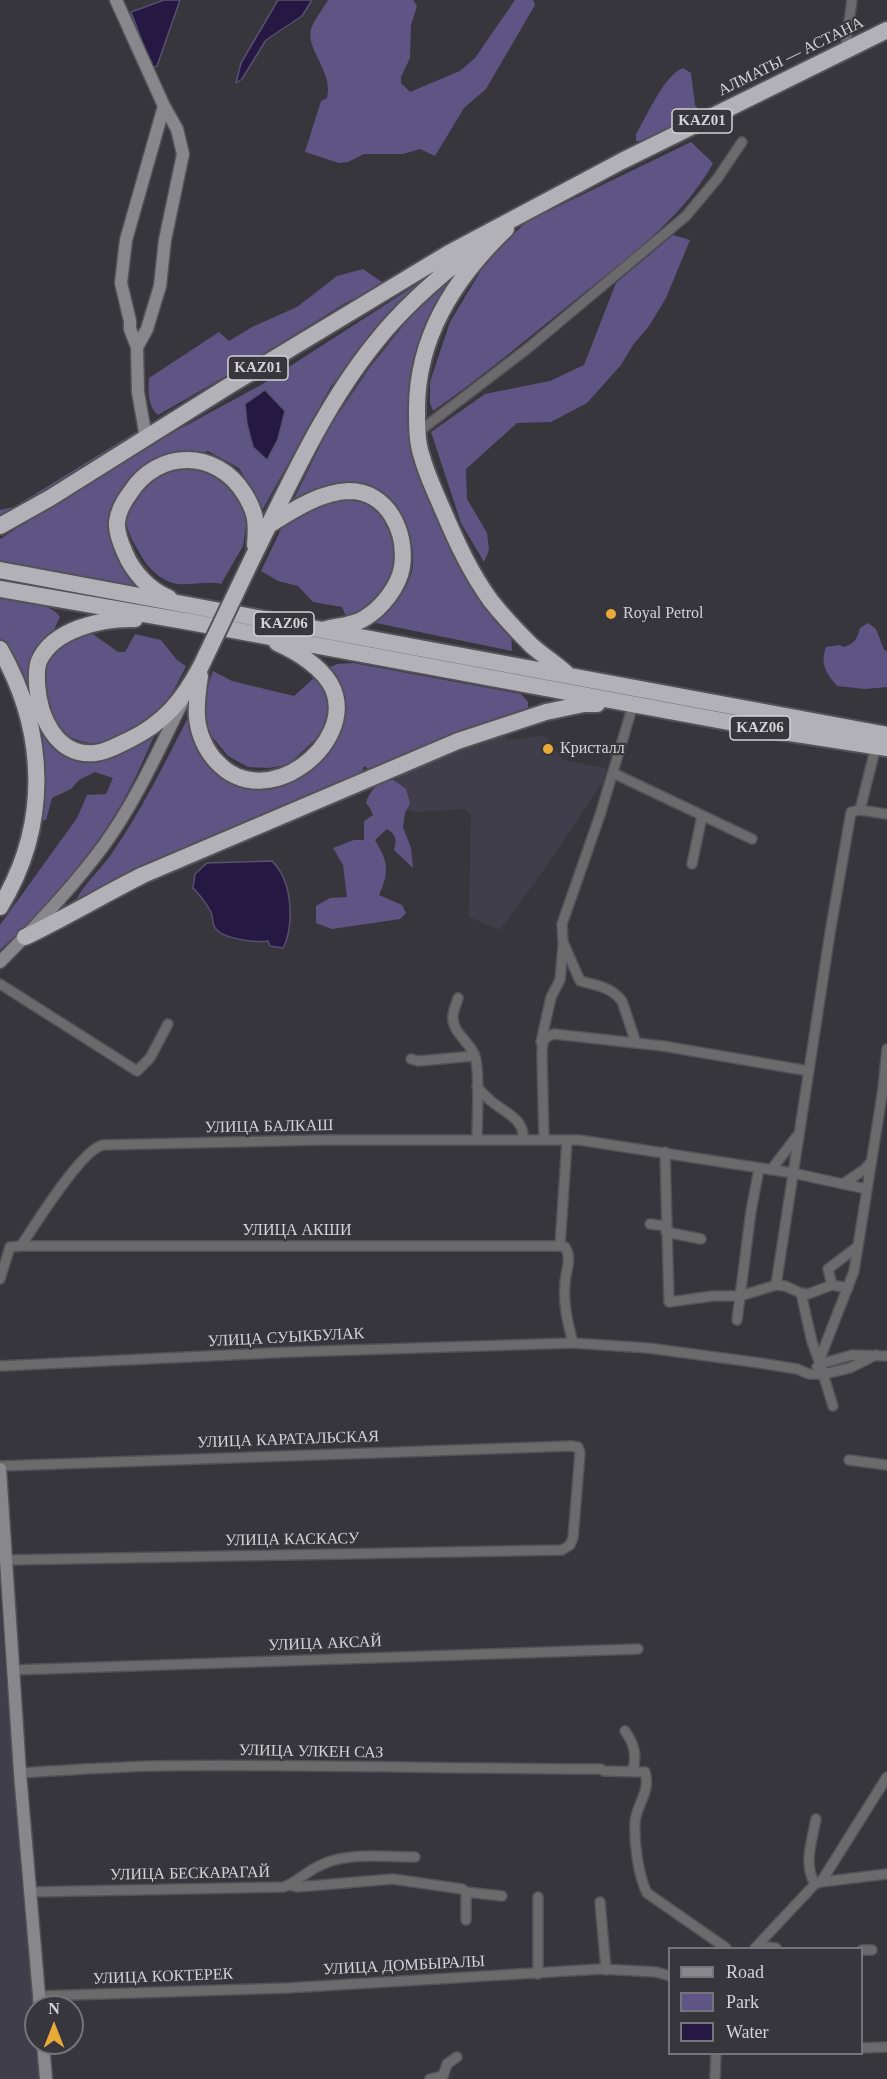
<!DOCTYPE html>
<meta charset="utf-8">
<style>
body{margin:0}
#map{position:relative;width:887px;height:2079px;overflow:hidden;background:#37363c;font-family:"Times New Roman",serif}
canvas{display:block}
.legend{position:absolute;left:668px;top:1947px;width:195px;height:108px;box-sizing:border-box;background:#37363c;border:2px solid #75747a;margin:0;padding:8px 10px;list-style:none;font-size:18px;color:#d3d2d6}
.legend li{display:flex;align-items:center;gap:12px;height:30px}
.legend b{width:30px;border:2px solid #75747a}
.north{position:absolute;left:24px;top:1995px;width:60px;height:60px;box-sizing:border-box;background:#37363c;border:2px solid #75747a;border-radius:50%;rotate:0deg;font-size:16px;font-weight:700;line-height:24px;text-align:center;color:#d3d2d6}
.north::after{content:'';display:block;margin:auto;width:21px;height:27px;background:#e9ab38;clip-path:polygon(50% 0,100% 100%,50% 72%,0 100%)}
</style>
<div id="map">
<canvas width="887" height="2079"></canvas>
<ul class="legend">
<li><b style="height:8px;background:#88878c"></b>Road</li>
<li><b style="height:16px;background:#5f5584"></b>Park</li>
<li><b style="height:16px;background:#251943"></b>Water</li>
</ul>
<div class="north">N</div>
</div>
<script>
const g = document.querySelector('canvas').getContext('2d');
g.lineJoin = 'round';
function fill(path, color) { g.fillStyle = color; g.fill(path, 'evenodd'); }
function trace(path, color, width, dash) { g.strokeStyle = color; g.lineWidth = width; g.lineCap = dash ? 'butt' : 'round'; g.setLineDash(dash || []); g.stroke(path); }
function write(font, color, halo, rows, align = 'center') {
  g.font = font + ' "Times New Roman",serif'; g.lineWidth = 4.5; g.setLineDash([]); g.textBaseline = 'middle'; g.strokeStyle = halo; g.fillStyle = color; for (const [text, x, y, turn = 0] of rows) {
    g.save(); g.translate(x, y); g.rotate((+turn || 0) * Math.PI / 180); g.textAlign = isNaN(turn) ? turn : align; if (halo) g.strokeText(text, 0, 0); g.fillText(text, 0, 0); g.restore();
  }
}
fill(new Path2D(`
 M500,733L509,740L545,735L563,760L606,768L604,780L553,857L500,930L469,917L471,815L466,809L413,812L405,808L395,775Z
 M0,1602L24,1912L40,2079H0Z`), '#403e4a');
fill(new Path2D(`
 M328,0H413L417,6L411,25L410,58L401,77V83L410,92L460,71L475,58L515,0H533L535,5L486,89L464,108L435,156L420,149L403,154H364L348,162L339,163L305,152L321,101L327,98C334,73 305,48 311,29C314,20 323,9 328,0Z
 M683,68L691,73L695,105L701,112L642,141H636V134C647,116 664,75 683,68Z
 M691,142L713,163C684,218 622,262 574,301C528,338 482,377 433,411L430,403V382L450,322L486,262L526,222Z
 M673,235L690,240L666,298L649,326L633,345L621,365L587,403L551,422L517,423L466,469L467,499L487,533L489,550L484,562L461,523L431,432L485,394L550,381L584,365L616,283Z
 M471,259L424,335L416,449L511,632L512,651L371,622C397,602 419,582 412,546C409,532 400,516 395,503L362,486L290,507L330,426L370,367L410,317Z
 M363,269L385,284L347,302L252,361L158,415C148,407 148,390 149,378L219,332L229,341L252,327L297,307L337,276Z
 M422,281L331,386L263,509L239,468L208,451L142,471L115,498L111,544L136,589L0,562V539L137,452L261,385ZM265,390L285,411L278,439L267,460L253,447Z
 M136,432L130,444L0,518V510L14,507Z
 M193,465L220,476L243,502L247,519L243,546L221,584C205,580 183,588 170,582C155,576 145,564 138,550C132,541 125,526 126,515C129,488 171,468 193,465Z
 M344,497L372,501L393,527L398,551L392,582L371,607L351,619L345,614L342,607L313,602L298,586L278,581L261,571L283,525L303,509Z
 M0,598C15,600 53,603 60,617L54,630L37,652L32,673L69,754L157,730C146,753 136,779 123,801C95,851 43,912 0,950V925L77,818L87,795L106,794L113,778L95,772L79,780L71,789L52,798L46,820L41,821L38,732L22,674L0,638Z
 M868,623L876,629L884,650L887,651V687L865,689L837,686C826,673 820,664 826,647L839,645L844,647C855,643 857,639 860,628Z
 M90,632L118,652H125L135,634L161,640L177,660L186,666C180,678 174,691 166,702C156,715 113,742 96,743C91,744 83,742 78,740C44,730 33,672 57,648C64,641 80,636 90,632Z
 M353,663L521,694L528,702V710L374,772L364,766L360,778L163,857L99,894L76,900C85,883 99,871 110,856C141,812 165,762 190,714L205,758L256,785L329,745L328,668L337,664Z
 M213,671L232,681L294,696L314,678L323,686L327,701V717L320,735L288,765L268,768L248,767L228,756L205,728L204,697Z
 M394,780L406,789L410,803L405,813L403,827L411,848L413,868L394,850C397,840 396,834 387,829L375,840C388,862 390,871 379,895L402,905L406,913L400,919L332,929L316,923V906L330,898L347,897L343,865L333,848L354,840H364V821L373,815L370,808L366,803C370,789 379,781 394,780Z`), '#5f5584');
const water = new Path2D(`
 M164,0H180L157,66L152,68L131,12Z
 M278,0H312L302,16L266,40L242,79L236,83L241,63Z
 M265,390L285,411L278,439L267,460L253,447L247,424L245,404Z
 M272,861C276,866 281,871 283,877C292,896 293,930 283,948L270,946L268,941C255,943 220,939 214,926C212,922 213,916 211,912C206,903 200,895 193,888L195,874L207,863Z`);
fill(water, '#251943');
trace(water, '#59506f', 1.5);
const street = new Path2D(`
 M845,51L852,0
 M417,433L527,349L686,216L717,179L742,142
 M633,705L600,815L562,924L563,942L580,981C596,985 611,987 622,1001L636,1043
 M613,773L752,839
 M860,810L876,746
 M692,864L702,816
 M0,984L137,1071L150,1058L168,1024
 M458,998C457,1003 453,1010 453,1016C451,1033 473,1043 476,1060C480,1086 477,1114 477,1140
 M541,1042L551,997L560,980L563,946
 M411,1059L418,1061L474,1056
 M477,1087C482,1092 486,1097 491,1101C504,1112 525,1119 523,1139
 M544,1140L542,1056C542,1045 542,1037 554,1034L663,1046L809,1071
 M665,1152L669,1302L713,1296H740L776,1285L785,1286L801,1293L808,1294L832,1285L848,1288
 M771,1170L797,1136
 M843,1184L867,1189
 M650,1224L666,1226
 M666,1232L701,1239
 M21,1246C34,1226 82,1149 103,1145L320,1140H579L793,1173L843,1184L865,1169L871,1162
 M560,1246L567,1141
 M0,1279L10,1247L21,1246H560L565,1247C571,1256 568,1265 566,1275C562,1299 567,1321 573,1343
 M776,1285L830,933L851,812L860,810L887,814
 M832,1285L828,1269L857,1247
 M801,1293L812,1342L819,1361
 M737,1320L751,1211L759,1169
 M0,1366L291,1352L573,1343L648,1348L760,1363L797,1369L809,1374H824L850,1368L876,1355
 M817,1367L820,1364L852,1355L887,1356
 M833,1406L819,1361L854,1271L883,1089L887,1049
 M849,1460L887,1465
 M0,1466L571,1446L578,1447L580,1453L573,1538L570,1545L562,1550L6,1560
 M13,1670L638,1649
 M625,1731C634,1743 638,1756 632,1771
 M20,1773C66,1770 111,1767 156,1766C305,1764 453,1769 601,1769L604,1771L645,1772C651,1792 637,1803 635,1822C634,1842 638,1875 647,1893L726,1948
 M821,1882L887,1874
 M815,1884C803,1864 812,1841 816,1819
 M289,1885L297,1887L393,1879L462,1889L466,1892V1920
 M30,1892L284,1887C297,1882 307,1871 321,1865C348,1852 386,1857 415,1857
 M466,1892L502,1896
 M538,1897V1974
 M600,1902L606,1970
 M758,1946L776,1948
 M755,1948L815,1884L821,1882L887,1777
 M862,1950H872
 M39,1996L287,1988L601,1969L656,1972L670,1976
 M862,2048L887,2047
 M430,2079L443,2076L447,2064L457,2057
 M715,2079L716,2054`);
const secondary = new Path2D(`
 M116,0L164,106L177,129L183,154L165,240L160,286L147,329L137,347
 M146,438L138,392L137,347L130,329V321L121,283L126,240L164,106
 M0,962C36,926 74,886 104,845C136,801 158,751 182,703
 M0,1469L20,1773L40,2007
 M43,2043L46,2079`);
const highway = new Path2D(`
 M506,229C454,279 416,338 417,412C417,427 417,443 422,457C427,475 435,492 442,508C456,541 470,572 491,601C503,616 517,631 531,645C542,655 555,663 566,673
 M269,525C293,510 320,492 349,491C388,491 407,532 402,567C399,586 382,608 365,618C355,625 338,626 326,629
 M0,526L50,498L227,387L449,253L622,161L887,30
 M253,557C289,485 324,406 375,343C403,307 438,277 474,249
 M0,570L887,735
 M0,589L190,622L777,731L887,748
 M169,598C149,590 133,572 125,553C121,544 116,532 117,522C118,512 124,501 130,493C158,449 216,449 244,493C256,512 257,522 255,545
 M135,619C103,618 53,629 39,661C36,668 37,677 37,684C39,716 56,757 95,753C107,752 118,745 129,740C164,723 183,700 201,666
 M0,649C47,732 50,825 0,907
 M200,676C198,689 196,703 197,717C198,733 206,751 217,762C266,815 356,744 333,689C324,668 297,652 277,643
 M25,937C65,918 103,895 143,875L458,741L546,712L584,704H597`);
trace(street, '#535258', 12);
trace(secondary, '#535258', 15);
trace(highway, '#535258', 20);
trace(street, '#6b6b6d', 9);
trace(secondary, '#88878c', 12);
trace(highway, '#b2b1b8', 16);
const highwayBridge = new Path2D(`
 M201,666L253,557`);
trace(highwayBridge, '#535258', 20, []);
trace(highwayBridge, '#b2b1b8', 16);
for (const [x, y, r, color] of [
 [611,614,6,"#e9ab38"],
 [548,749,6,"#e9ab38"]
]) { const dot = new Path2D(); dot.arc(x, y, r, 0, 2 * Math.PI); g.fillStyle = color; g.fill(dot); trace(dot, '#37363c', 2); }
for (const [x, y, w] of [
 [702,121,60],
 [258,368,60],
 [284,624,60],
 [760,728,60]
]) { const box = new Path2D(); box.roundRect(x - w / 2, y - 12, w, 24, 4.5); g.fillStyle = '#37363c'; g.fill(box); trace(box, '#d3d2d6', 1.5); }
write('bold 15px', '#d3d2d6', null, [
 ["KАZ01",702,121],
 ["KАZ01",258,368],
 ["KАZ06",284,624],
 ["KАZ06",760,728]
]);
write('16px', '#d3d2d6', '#37363c', [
 ["АЛМАТЫ — АСТАНА",791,57,-26],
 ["УЛИЦА БАЛКАШ",269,1127,-1],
 ["УЛИЦА АКШИ",297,1231],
 ["УЛИЦА СУЫКБУЛАК",286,1338,-3],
 ["УЛИЦА КАРАТАЛЬСКАЯ",288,1440,-2],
 ["УЛИЦА КАСКАСУ",292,1540,-1],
 ["УЛИЦА АКСАЙ",325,1644,-2],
 ["УЛИЦА УЛКЕН САЗ",311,1752,1],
 ["УЛИЦА БЕСКАРАГАЙ",190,1874,-1],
 ["УЛИЦА ДОМБЫРАЛЫ",404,1966,-3],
 ["УЛИЦА КОКТЕРЕК",163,1977,-2]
]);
write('16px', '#d3d2d6', '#37363c', [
 ["Royal Petrol",623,614],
 ["Кристалл",560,749]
], 'left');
</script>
